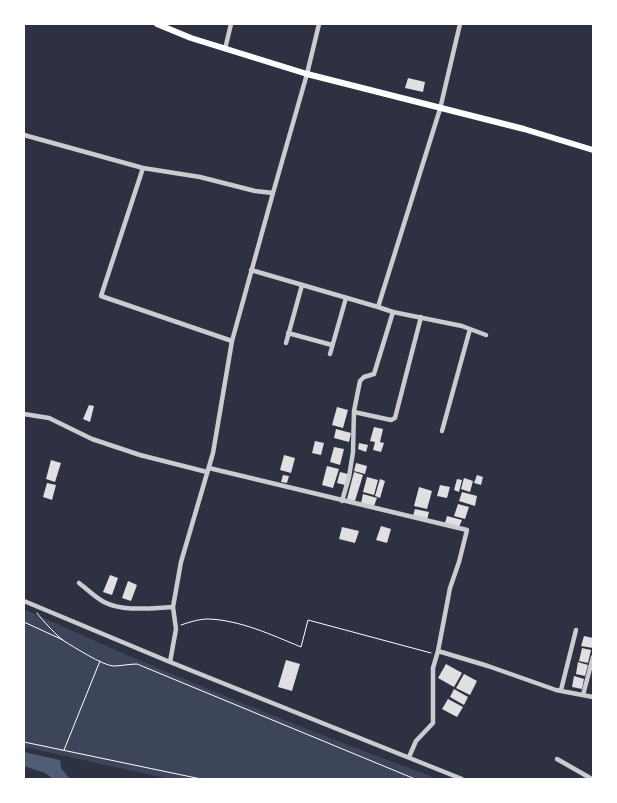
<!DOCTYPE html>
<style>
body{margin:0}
#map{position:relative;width:617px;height:803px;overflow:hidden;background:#2d3142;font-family:"IBM Plex Serif",serif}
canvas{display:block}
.frame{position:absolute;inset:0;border:25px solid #fff;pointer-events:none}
</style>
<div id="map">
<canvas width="617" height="803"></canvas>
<div class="frame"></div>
</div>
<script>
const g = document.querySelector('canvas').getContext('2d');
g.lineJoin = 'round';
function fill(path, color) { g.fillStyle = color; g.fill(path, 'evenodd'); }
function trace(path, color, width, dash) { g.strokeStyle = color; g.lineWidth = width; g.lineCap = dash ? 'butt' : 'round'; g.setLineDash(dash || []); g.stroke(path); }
fill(new Path2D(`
 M24,609C159,671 298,727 438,779H169L24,747Z`), '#3c4559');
fill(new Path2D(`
 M24,752L60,760L61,768L70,779H53L45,773L24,766Z`), '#4f5d75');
fill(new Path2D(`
 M408,78L425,82L423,92L405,88Z
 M89,405L94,406L90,422L83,419Z
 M337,407L348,410L343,428L332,425Z
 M374,427L383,429L380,442L384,443L381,452L373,450L375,442L370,441Z
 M336,429L351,433L349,442L334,438Z
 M315,441L324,443L321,455L312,453Z
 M359,443L368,445L366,452L358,449Z
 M334,447L344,449L340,465L330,462Z
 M284,455L295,458L291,473L280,470Z
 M51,460L61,463L55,482L46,479Z
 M356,463L367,466L365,474L354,471Z
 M327,466L339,469L333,488L322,485Z
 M340,472L348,474L345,485L337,483Z
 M354,472L363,475L355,501L347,499Z
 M283,475L289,476L287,483L281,482Z
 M477,475L483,477L481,485L474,483Z
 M367,477L378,480L374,495L363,492Z
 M464,478L473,481L470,492L461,489Z
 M380,479L385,481L380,498L375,496Z
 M457,479L462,480L459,492L454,490Z
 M47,483L56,485L52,500L43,497Z
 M440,485L450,487L447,498L437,496Z
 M419,487L432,491L427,509L414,506Z
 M462,492L477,496L475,506L459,501Z
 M363,494L377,498L374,506L361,503Z
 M458,504L469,507L465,519L454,516Z
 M415,509L429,512L427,520L413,516Z
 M447,516L462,520L459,527L445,523Z
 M381,526L391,529L387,543L376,540Z
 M342,527L359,531L355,543L339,539Z
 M110,575L118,578L112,595L103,592Z
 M128,581L137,585L131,601L122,598Z
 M584,636L593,638V648L581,646Z
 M582,648L591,650L588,663L579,661Z
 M286,660L300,664L292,691L278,687Z
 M578,662L588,665L585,676L576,674Z
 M446,664L462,673L454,687L438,678Z
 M464,674L477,681L470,695L456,688Z
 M574,676L584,679L582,689L572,687Z
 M454,689L468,697L464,705L450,697Z
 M448,699L463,707L457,717L442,709Z`), '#e0e0e3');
trace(new Path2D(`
 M37,613C42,620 58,637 64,641C74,647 102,665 113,666C121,666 129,664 137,664L415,779
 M24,622L63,640
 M181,625C190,622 199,619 208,619C240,620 272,635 301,647L308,620L431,653
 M24,742L201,779
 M64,750L100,661`), '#fff', 1);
trace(new Path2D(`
 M225,49L231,24
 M24,135L143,168L200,177L255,191L273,193
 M143,168L101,296L232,341
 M251,270L378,307
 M393,312L462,326L486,335
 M288,333L332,345
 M286,343L302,285
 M330,354L346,298
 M354,412L391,420L395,418L421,317
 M24,414L49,418L92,439L140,455L207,472
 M442,431L470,329
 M209,468L467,530L459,562L450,588L438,651L433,668V723L416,741L409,757
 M342,501L349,477L353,452L354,411L360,381L364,377L374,374L393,312L378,307L440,109L460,24
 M79,583C87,589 95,597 104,602C123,612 151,608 173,607
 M24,601L170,662L462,779
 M438,651L488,666L556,690L593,697
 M170,662L176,629L173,607L181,562L213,453L232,341L273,193L307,74L319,24
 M561,690L576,630
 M583,695L593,657
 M557,759L592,779`), '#caccd0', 4.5);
trace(new Path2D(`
 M157,24L191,38L307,74L524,129L593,150`), '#fff', 6);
</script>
